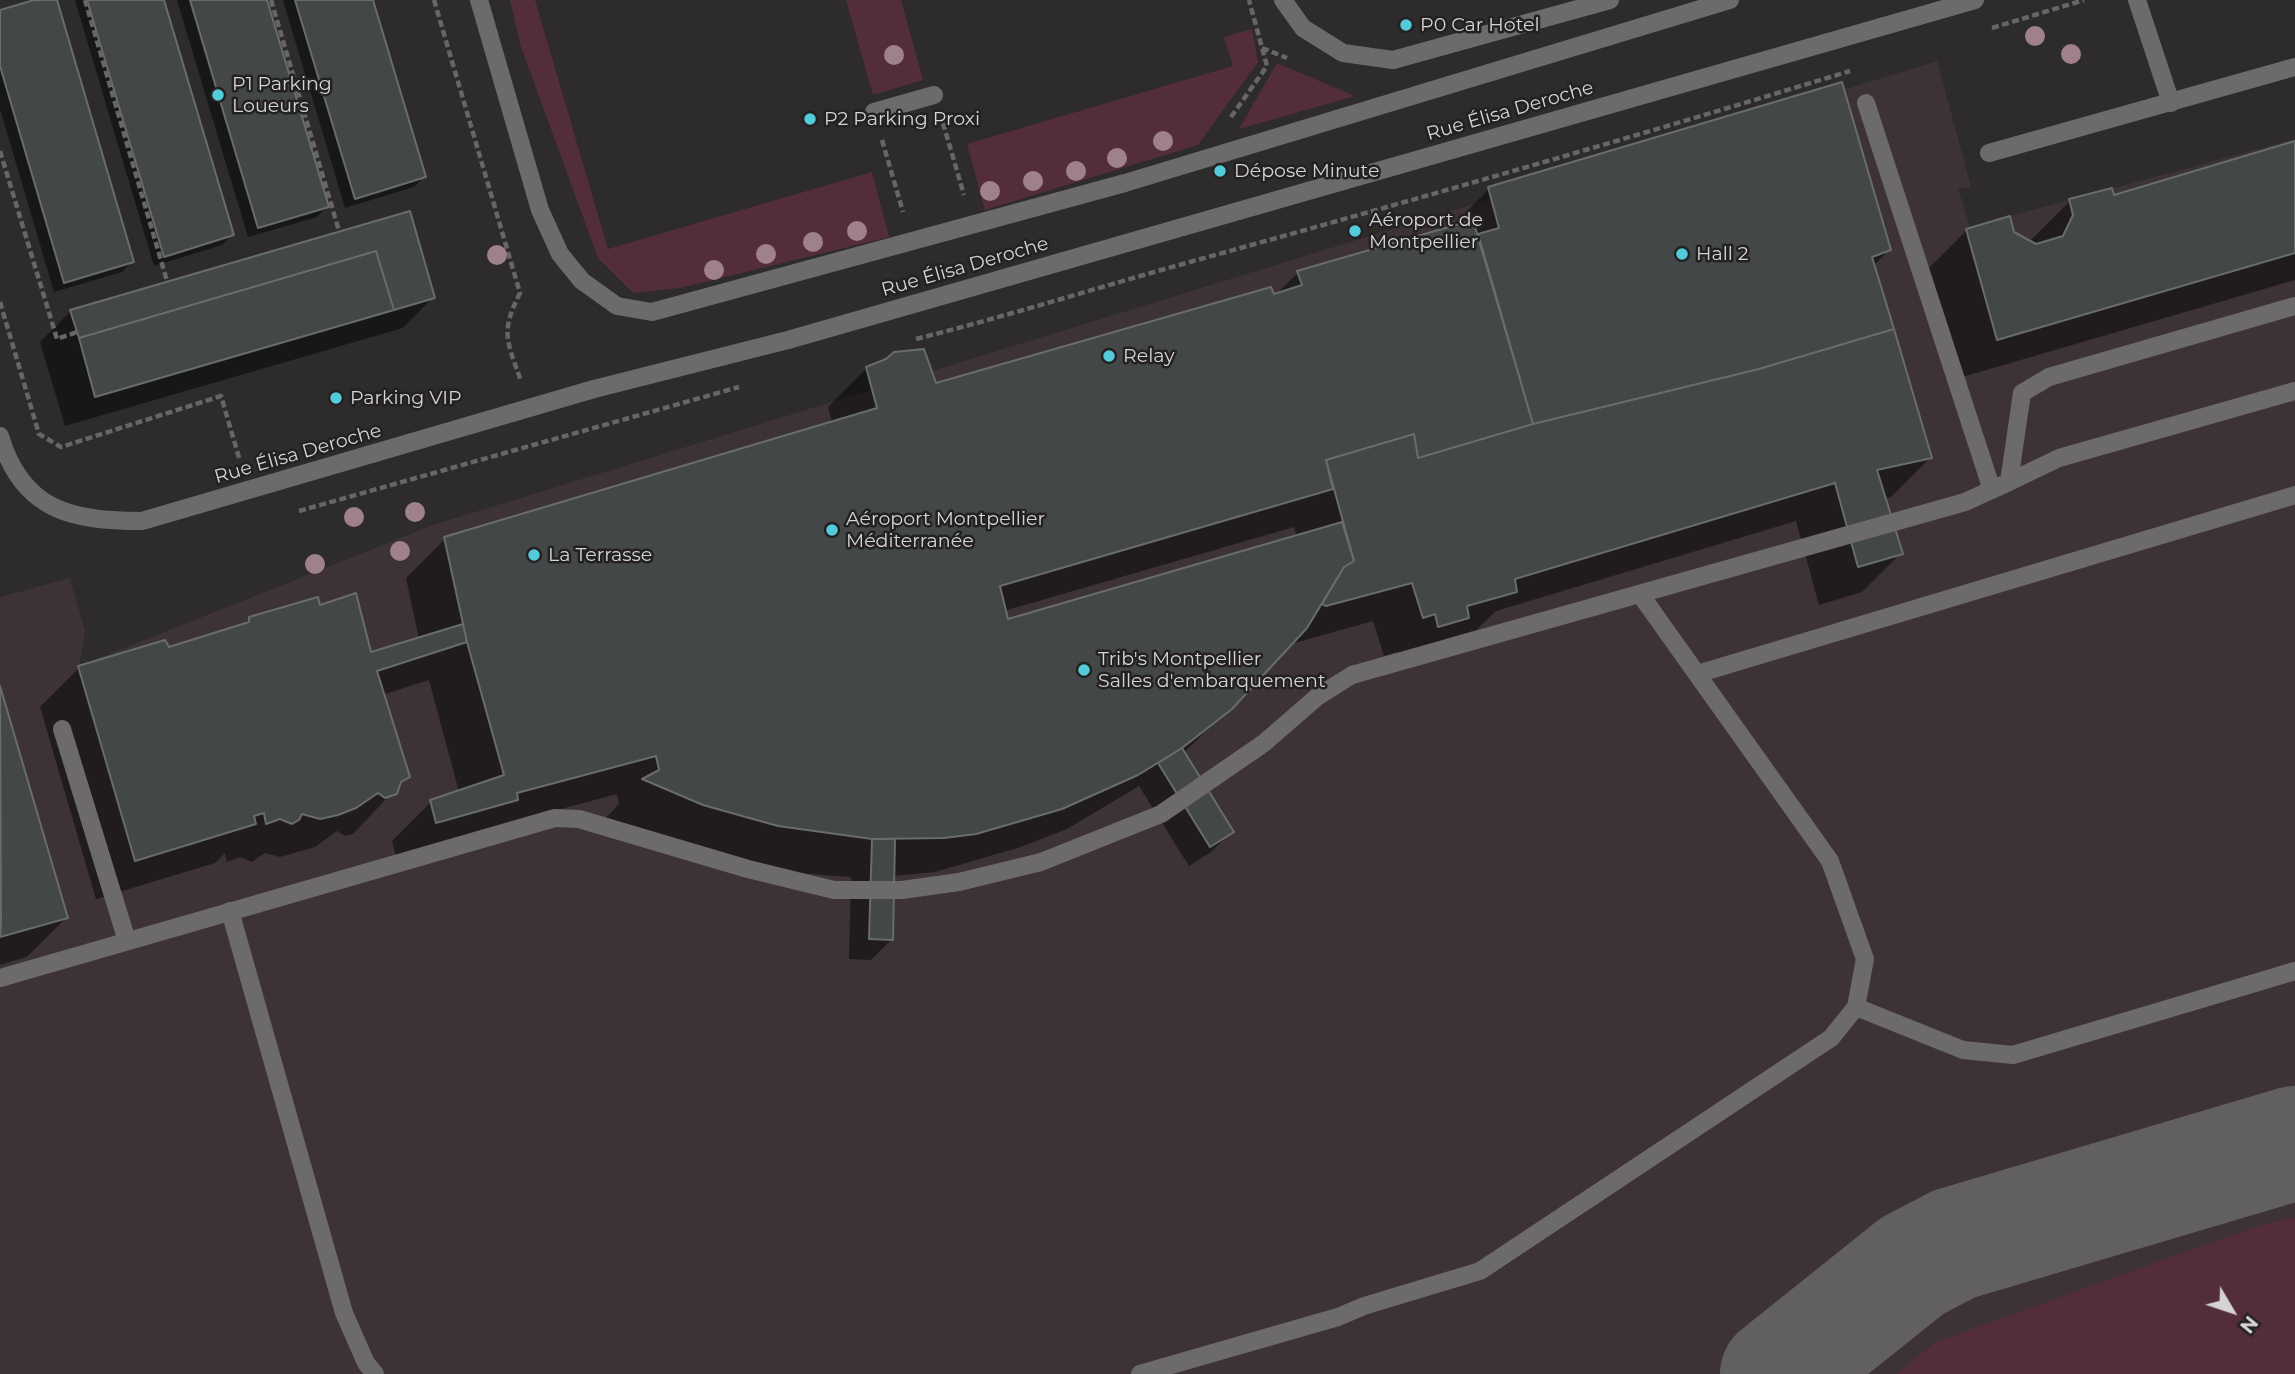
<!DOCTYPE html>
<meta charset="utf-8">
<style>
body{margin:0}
#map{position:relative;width:2295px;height:1374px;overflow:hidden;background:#2e2b2c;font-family:Montserrat,sans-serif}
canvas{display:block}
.north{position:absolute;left:2197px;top:1276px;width:70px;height:70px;-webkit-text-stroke:5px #242122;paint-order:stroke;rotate:129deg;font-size:19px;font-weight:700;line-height:28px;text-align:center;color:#d5d3d4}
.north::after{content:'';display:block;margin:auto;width:24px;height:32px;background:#d5d3d4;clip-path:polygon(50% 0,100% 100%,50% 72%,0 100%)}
</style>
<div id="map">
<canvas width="2295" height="1374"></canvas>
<div class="north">N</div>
</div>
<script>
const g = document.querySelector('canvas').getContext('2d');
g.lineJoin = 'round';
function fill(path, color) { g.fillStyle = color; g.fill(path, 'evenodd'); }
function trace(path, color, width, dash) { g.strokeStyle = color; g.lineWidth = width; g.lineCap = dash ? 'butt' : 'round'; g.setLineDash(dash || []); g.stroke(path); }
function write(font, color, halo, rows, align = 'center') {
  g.font = font + ' Montserrat,sans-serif'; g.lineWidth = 5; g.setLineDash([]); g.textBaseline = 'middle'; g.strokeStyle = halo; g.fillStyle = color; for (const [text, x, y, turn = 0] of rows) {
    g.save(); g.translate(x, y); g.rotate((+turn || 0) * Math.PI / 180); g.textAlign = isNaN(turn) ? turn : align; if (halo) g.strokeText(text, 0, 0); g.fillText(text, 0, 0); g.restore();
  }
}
fill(new Path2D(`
 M1937,61L1971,187L1958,189L1970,227L2295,139V1374H0V597L70,578L85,631L79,666L433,525Z`), '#3d3336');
fill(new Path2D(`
 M510,0H535L608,249L872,172L889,237L680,288L633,293L598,258L521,47Z
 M846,0H901L923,80L873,95Z
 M1252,29L1258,62L1198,145L985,210L967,144L1233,66L1224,37Z
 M1277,63L1355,96L1239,129Z
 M2295,1218V1374H1897L1936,1342L2263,1224Z`), '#542d3a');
fill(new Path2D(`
 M40,0H55L132,262L122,272L54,292L0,109V12Z
 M75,0H163L232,235L222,245L154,266Z
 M177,0H265L327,207L317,217L248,237Z
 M283,0H371L424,177L414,187L345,208Z
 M2295,144V280L1959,378L1928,269L1967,230L2013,233L2032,243L2031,240L2070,201L2112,197Z
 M1489,189L1889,250L1873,266L1930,458L1891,497L1884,498L1901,553L1862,592L1819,605L1796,521L1496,611L1476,630L1445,639L1428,656L1399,665L1396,652L1384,656L1373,621L1291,644L1183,754L1231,832L1211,852L1189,866L1139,786L1067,829L1021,847L935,872L893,876L892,939L871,960L849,959L851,877L770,871L605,819L619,804L617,794L486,829L397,861L392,841L431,802L459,792L429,680L382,695L408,776L353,834L345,836L337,831L315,847L280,857L265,853L252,862L240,857L227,862L225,853L215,863L96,899L40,707L79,668L168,649L242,626L250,618L318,607L370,654L419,639L406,578L445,539L832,423L828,407L867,368L934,385L1275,295L1298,273L1450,228ZM1294,527L1297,537L1007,621L1004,611Z
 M433,297L403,328L65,426L40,342L71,311Z
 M0,692L66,918L27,957L0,965Z`), '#0007');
trace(new Path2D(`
 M1777,1374L1912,1266L1954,1244L2295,1143`), '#625f60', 114);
const building = new Path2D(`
 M34,0H57L134,262L64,283L0,66V10Z
 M87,0H164L234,235L164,257Z
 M190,0H267L329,207L258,228Z
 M295,0H373L426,177L355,199Z
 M1842,82L1891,250L1872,257L1894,329L1759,369L1533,424L1478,234L1499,228L1488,187Z
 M2295,141V253L1997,340L1966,229L2010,216L2014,232L2036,244L2063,236L2073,215L2069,199L2112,188L2114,195Z
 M410,211L435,298L394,310L376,251L79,338L70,310Z
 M1473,220L1533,424L1418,458L1414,434L1326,460L1333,489L1000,586L1008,619L1342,522L1354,561L1344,567L1307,628L1232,709L1182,748L1138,775L1062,809L976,834L944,838L872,839L778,826L703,805L642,779L659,770L656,756L517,793L518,800L436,823L430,800L504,775L467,642L444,537L877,408L866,367L886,359L894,352L924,349L936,383L1271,287L1274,294L1302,285L1297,271Z
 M376,251L394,310L95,397L79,338Z
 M1894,329L1932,458L1877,470L1903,554L1858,567L1835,483L1515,579L1517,592L1467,606L1469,618L1438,627L1435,614L1423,618L1412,583L1326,606L1322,604L1344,567L1354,561L1326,460L1414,434L1418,458L1533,424L1759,369Z
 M356,593L371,652L463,624L467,642L377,671L410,777L401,782L397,794L385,798L378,793L356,808L338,815L320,819L302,814L299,820L292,824L280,819L266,824L264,813L254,816L256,824L135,861L78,666L165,640L169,647L249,622V617L318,597L320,605Z
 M0,686L68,918L0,937L1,923Z
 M1182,748L1234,832L1210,847L1158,763Z
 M872,839H895L893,940L869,939Z`);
fill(building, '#434747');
trace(building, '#686c6d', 2);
trace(new Path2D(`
 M85,0L167,281
 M271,0L339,231
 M434,0L520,293C500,332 507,341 521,381
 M1992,28L2084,0
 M1262,48L1287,58
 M1231,117L1267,66L1249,0
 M943,123L964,195
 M882,140L903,212
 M0,151L57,339L77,332
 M0,302L39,434L61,447L221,396L240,461
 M916,339C1008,316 1099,287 1190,262C1411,201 1631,138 1850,71
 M299,511L739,387`), '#676566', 4.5, [7, 3.5]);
trace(new Path2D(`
 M479,0L540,210L560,254L582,281L617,306L652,312L1125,183L1730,0
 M1283,0L1303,28L1343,53L1393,60L1610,0
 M2137,0L2171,103
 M1866,103L1992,490
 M874,112L934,95
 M1989,153L2295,67
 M2295,306L2049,377L2022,393L2009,482L2059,458L2295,391
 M0,436C22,511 72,521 142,521L594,389L788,340L1975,0
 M1697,674L2295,495
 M62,729L127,941
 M230,911L344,1313L366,1363L375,1374
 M0,978L555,818L579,819L748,869L834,890H902L959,882L1041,862L1161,814L1264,743L1317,697L1352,675L1965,502L2009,482
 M1856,1007L1963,1050L2013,1055L2295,971
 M1140,1374L1338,1317L1364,1306L1480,1271L1831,1038L1856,1007L1865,959L1830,861L1640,594`), '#6c6a6a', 18);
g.fillStyle = '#9e818a';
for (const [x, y] of [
 [2035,36],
 [2071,54],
 [894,55],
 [1163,141],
 [1117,158],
 [1076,171],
 [1033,181],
 [990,191],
 [857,231],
 [813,242],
 [766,254],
 [497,255],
 [714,270],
 [415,512],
 [354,517],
 [400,551],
 [315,564]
]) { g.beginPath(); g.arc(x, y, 10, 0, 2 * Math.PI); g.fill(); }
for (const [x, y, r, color] of [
 [1406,25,7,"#53cbda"],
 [218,95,7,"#53cbda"],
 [810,119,7,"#53cbda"],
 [1220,171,7,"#53cbda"],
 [1355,231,7,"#53cbda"],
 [1682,254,7,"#53cbda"],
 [1109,356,7,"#53cbda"],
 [336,398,7,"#53cbda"],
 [832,530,7,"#53cbda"],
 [534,555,7,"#53cbda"],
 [1084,670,7,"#53cbda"]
]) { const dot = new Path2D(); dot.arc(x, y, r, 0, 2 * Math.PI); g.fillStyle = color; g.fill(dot); trace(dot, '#242122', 2.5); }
write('19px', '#d5d3d4', '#242122', [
 ["P0 Car Hotel",1420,25],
 ["P1 Parking",232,84],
 ["Loueurs",232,106],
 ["P2 Parking Proxi",824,119],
 ["Dépose Minute",1234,171],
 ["Aéroport de",1369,220],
 ["Montpellier",1369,242],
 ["Hall 2",1696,254],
 ["Relay",1123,356],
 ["Parking VIP",350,398],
 ["Aéroport Montpellier",846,519],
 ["Méditerranée",846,541],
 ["La Terrasse",548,555],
 ["Trib's Montpellier",1098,659],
 ["Salles d'embarquement",1098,681]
], 'left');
write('19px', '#d5d3d4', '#242122', [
 ["Rue Élisa Deroche",1510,111,-16],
 ["Rue Élisa Deroche",965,267,-16],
 ["Rue Élisa Deroche",298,454,-16]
]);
</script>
